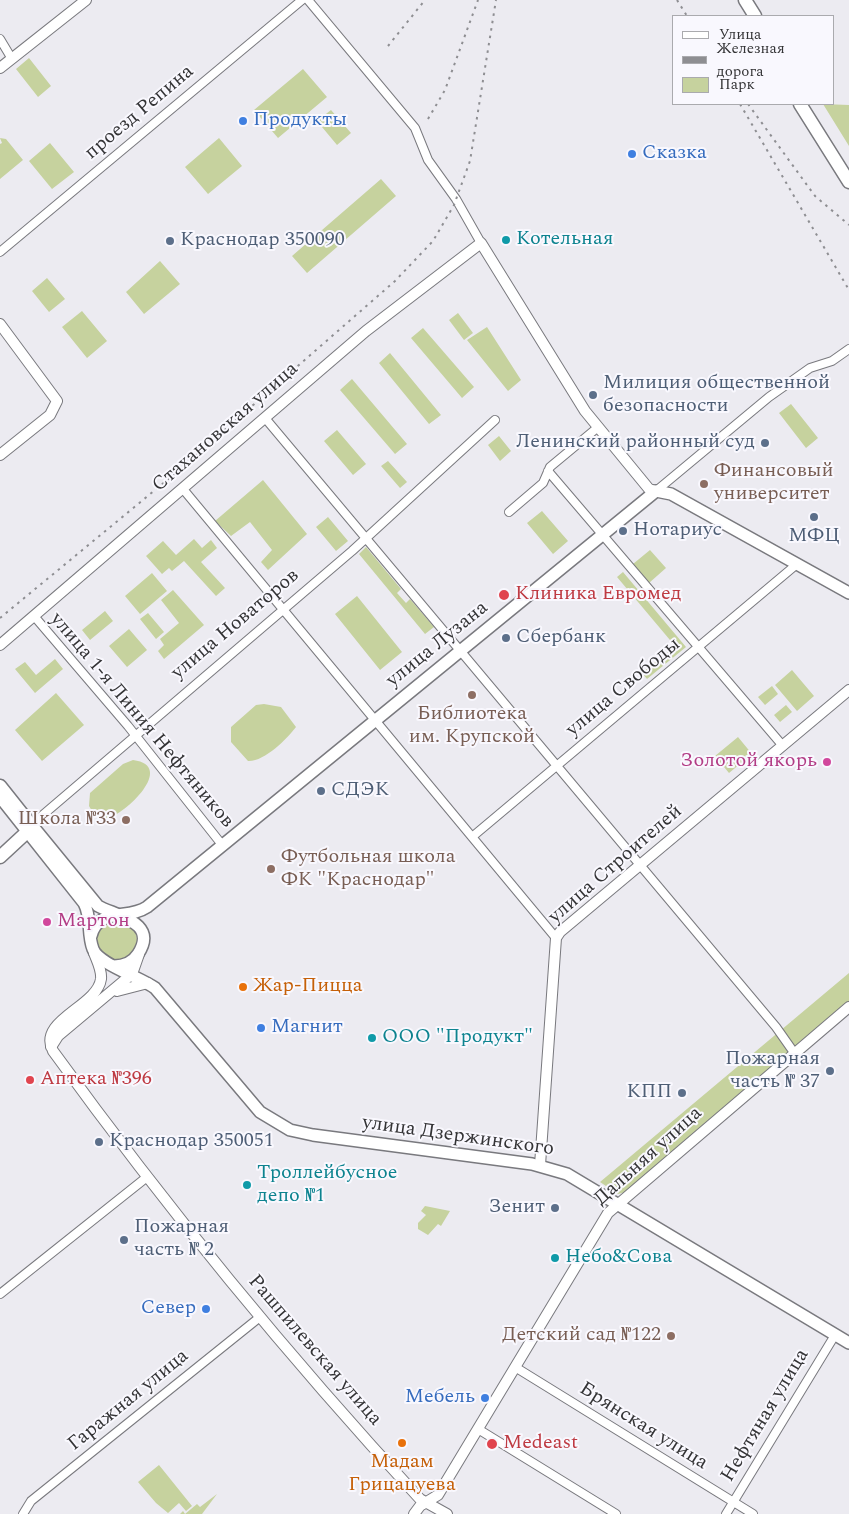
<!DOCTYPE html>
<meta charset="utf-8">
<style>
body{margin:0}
#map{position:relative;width:849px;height:1514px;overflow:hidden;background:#ecebf1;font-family:Spectral,serif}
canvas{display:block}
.legend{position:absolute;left:672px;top:15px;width:162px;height:90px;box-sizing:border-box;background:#f9f8fe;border:1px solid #aaaaae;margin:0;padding:6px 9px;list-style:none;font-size:15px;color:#343436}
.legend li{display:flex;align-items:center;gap:10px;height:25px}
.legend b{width:25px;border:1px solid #aaaaae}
</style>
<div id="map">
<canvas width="849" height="1514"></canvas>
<ul class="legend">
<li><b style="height:6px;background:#fff"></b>Улица</li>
<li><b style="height:6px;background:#8e8e92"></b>Железная дорога</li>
<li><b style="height:14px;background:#c6d29e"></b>Парк</li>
</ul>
</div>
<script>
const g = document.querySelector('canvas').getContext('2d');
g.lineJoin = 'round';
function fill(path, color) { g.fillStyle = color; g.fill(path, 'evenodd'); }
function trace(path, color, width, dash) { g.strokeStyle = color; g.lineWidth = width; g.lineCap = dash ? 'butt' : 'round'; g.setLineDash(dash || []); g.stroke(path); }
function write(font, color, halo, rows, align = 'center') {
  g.font = font + ' Spectral,serif'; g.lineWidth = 4; g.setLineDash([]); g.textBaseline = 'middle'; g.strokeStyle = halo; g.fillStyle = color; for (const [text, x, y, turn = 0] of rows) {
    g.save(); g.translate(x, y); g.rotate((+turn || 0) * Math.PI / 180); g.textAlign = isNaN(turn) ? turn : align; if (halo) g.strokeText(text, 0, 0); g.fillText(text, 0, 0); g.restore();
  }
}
fill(new Path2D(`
 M29,58L51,86L38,97L16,69Z
 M303,69L327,97L278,138L254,110Z
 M823,104L849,105V146Z
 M331,110L351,133L337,145L317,121Z
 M0,138L6,139L23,160L0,179V144L2,143Z
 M219,138L242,166L208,194L185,167Z
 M50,143L74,172L52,189L29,161Z
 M381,179L396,196L307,273L292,256Z
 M160,261L180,284L144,314L126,292Z
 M47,278L65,299L49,312L32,291Z
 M82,311L107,341L87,358L62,327Z
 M458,313L473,333L464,340L449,320Z
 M487,327L521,380L508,391L467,340Z
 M423,328L474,387L462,398L411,338Z
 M390,353L441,415L429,424L379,363Z
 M352,379L407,444L395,454L340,390Z
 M791,404L818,438L806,448L779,413Z
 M337,430L366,464L353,475L324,441Z
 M499,436L511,451L500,461L488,445Z
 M388,461L407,482L400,488L381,466Z
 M263,480L307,534L268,570L261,562L272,550L250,522L231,536L215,521Z
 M542,511L568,541L553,554L527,523Z
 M328,517L348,541L336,551L316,527Z
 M194,539L202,548L211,540L217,548L201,562L225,588L216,596L184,561L172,571L169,568L162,574L146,556L163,541L176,555Z
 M366,547L401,589L397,593L406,603L410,599L434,627L425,634L359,554Z
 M650,550L666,568L649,583L633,564Z
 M623,572L686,647L647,679L642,673L675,646L617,577Z
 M152,573L167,591L140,614L125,596Z
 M173,590L204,625L164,659L158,651L164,645L160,639L179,623L161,600Z
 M357,596L402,652L380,670L335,614Z
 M105,611L113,621L90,640L82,630Z
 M148,613L164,632L156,639L140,619Z
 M129,629L147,650L127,667L109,646Z
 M55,659L63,669L35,693L15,669L25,662L36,675Z
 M792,670L814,696L797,711L775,685Z
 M772,686L778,694L765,705L758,697Z
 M56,693L84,725L42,761L15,730Z
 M264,704L281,707L296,727C287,739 264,762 248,761L231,742V727L256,705Z
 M786,705L792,712L780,722L774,715Z
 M738,737L752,754L729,773L715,756Z
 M133,760C177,766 124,815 108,818C99,819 93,813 89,806L90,793L123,764Z
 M97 940a20 20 0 1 1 40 0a20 20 0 1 1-40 0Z
 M849,973V1003L626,1192L618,1194L600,1182Z
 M425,1206L450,1211L441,1226L438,1224L428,1235L418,1229V1223L426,1215L421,1211Z
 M159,1465L192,1506L186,1511L179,1503L168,1513L156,1503L138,1482Z
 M217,1494L202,1514H180L183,1511L185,1514L197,1504L200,1507Z`), '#c6d29e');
const minor = new Path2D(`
 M308,0L415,128L428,160L456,199L481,243
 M0,39L12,59
 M0,252L302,0
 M265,418L776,1027L795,1054
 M548,471L783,746
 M183,489L556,938
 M656,491L769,397L810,368L832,361L849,349
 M509,512L543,483L550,467L597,428
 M34,616L128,726L223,846
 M31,825L352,551L495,420
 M472,837L797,564
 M0,1294L147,1177
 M515,1367L753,1514
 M478,1429L616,1514
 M23,1514L31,1501L260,1317
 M726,1514L835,1335`);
const tertiary = new Path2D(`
 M0,68L86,0
 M0,324L57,401L50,415L0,455
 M0,645L366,331L481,243L585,411L649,489L656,491
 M94,953C97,961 102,970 101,979C97,1007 37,1020 53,1051C166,1207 289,1357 420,1499L447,1514
 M117,991L148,983
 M51,1047L58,1036L132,974L139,954
 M540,1165L556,938L560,932L849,690
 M414,1514L420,1506L438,1495L608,1213L849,1007`);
const secondary = new Path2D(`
 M0,797L84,903C92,918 87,934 93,949C98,964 140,977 155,988L260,1112L290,1130L313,1135L532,1164L567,1174L849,1343
 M35,829L98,906C116,916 159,922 138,954C133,962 124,966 114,966
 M91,936C98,907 128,920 147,907L656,491L671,494L849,593`);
const primary = new Path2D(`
 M745,0L755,16
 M800,104L849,182
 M0,786L31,825L27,832L0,857`);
trace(minor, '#79797e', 10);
trace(tertiary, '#79797e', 12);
trace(secondary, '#79797e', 14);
trace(primary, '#79797e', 15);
trace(minor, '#fff', 8);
trace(tertiary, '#fff', 10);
trace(secondary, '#fff', 11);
trace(primary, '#fff', 12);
trace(new Path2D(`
 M677,0L687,16
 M388,46L425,0
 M740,104L849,290
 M748,104L815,196L849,225
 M428,119L445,90L478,0
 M0,618L172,476L395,281L433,241L454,205L470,161L496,0`), '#8e8e92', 2, [2.5, 5]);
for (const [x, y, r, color] of [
 [243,121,5,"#3f7fe0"],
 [632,154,5,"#3f7fe0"],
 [506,240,5,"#0f9aa8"],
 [170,241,5,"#5c6f8a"],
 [593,395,5,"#5c6f8a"],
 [765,443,5,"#5c6f8a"],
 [704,484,5,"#8d6e63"],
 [814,517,5,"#5c6f8a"],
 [623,531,5,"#5c6f8a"],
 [504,595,6,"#e0444e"],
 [506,638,5,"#5c6f8a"],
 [472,695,5,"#8d6e63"],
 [827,762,5,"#d1479c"],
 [321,791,5,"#5c6f8a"],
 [126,820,5,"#8d6e63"],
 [271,869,5,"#8d6e63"],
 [47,922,5,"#d1479c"],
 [243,987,5,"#e8710a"],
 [261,1028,5,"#3f7fe0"],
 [372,1038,5,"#0f9aa8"],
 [830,1071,5,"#5c6f8a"],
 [30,1080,5,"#e0444e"],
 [682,1093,5,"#5c6f8a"],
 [99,1142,5,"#5c6f8a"],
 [247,1185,5,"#0f9aa8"],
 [555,1208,5,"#5c6f8a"],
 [124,1240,5,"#5c6f8a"],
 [555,1258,5,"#0f9aa8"],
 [206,1309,5,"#3f7fe0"],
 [671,1336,5,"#8d6e63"],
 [485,1398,5,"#3f7fe0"],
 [402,1443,5,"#e8710a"],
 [492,1444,6,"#e0444e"]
]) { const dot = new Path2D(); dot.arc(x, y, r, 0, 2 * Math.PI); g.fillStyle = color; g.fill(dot); trace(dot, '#f9f8fe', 2); }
write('20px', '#343436', '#f9f8fe', [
 ["проезд Репина",140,113,-40],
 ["Стахановская улица",226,428,-41],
 ["улица Новаторов",236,625,-40],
 ["улица Лузана",438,645,-39],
 ["улица Свободы",624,688,-40],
 ["улица 1-я Линия Нефтяников",141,721,50],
 ["улица Строителей",616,865,-41],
 ["улица Дзержинского",458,1137,8],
 ["Дальняя улица",649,1157,-42],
 ["Рашпилевская улица",314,1351,49],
 ["Гаражная улица",129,1401,-39],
 ["Нефтяная улица",766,1416,-59],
 ["Брянская улица",643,1427,32]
]);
write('20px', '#366cbe', '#f9f8fe', [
 ["Продукты",253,121],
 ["Сказка",642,154],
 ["Магнит",271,1028],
 ["Север",196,1309,"right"],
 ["Мебель",475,1398,"right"]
], 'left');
write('20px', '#0d838f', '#f9f8fe', [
 ["Котельная",516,240],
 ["ООО \"Продукт\"",382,1038],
 ["Троллейбусное",257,1174],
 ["депо №1",257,1197],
 ["Небо&Сова",565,1258]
], 'left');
write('20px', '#4e5e75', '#f9f8fe', [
 ["Краснодар 350090",180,241],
 ["Милиция общественной",603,384],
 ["безопасности",603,407],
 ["Ленинский районный суд",755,443,"right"],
 ["Нотариус",633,531],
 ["МФЦ",814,537,"center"],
 ["Сбербанк",516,638],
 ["СДЭК",331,791],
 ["Пожарная",820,1060,"right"],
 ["часть № 37",820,1083,"right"],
 ["КПП",672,1093,"right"],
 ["Краснодар 350051",109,1142],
 ["Зенит",545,1208,"right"],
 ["Пожарная",134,1228],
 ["часть № 2",134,1251]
], 'left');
write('20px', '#785e54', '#f9f8fe', [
 ["Финансовый",714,472],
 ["университет",714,495],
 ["Библиотека",472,715,"center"],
 ["им. Крупской",472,738,"center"],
 ["Школа №33",116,820,"right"],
 ["Футбольная школа",281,858],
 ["ФК \"Краснодар\"",281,881],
 ["Детский сад №122",661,1336,"right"]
], 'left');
write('20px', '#be3a42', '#f9f8fe', [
 ["Клиника Евромед",515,595],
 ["Аптека №396",40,1080],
 ["Medeast",503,1444]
], 'left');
write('20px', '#b23c85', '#f9f8fe', [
 ["Золотой якорь",817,762],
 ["Мартон",57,922,"left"]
], 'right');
write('20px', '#c56008', '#f9f8fe', [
 ["Жар-Пицца",253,987],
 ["Мадам",402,1463,"center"],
 ["Грицацуева",402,1486,"center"]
], 'left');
</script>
